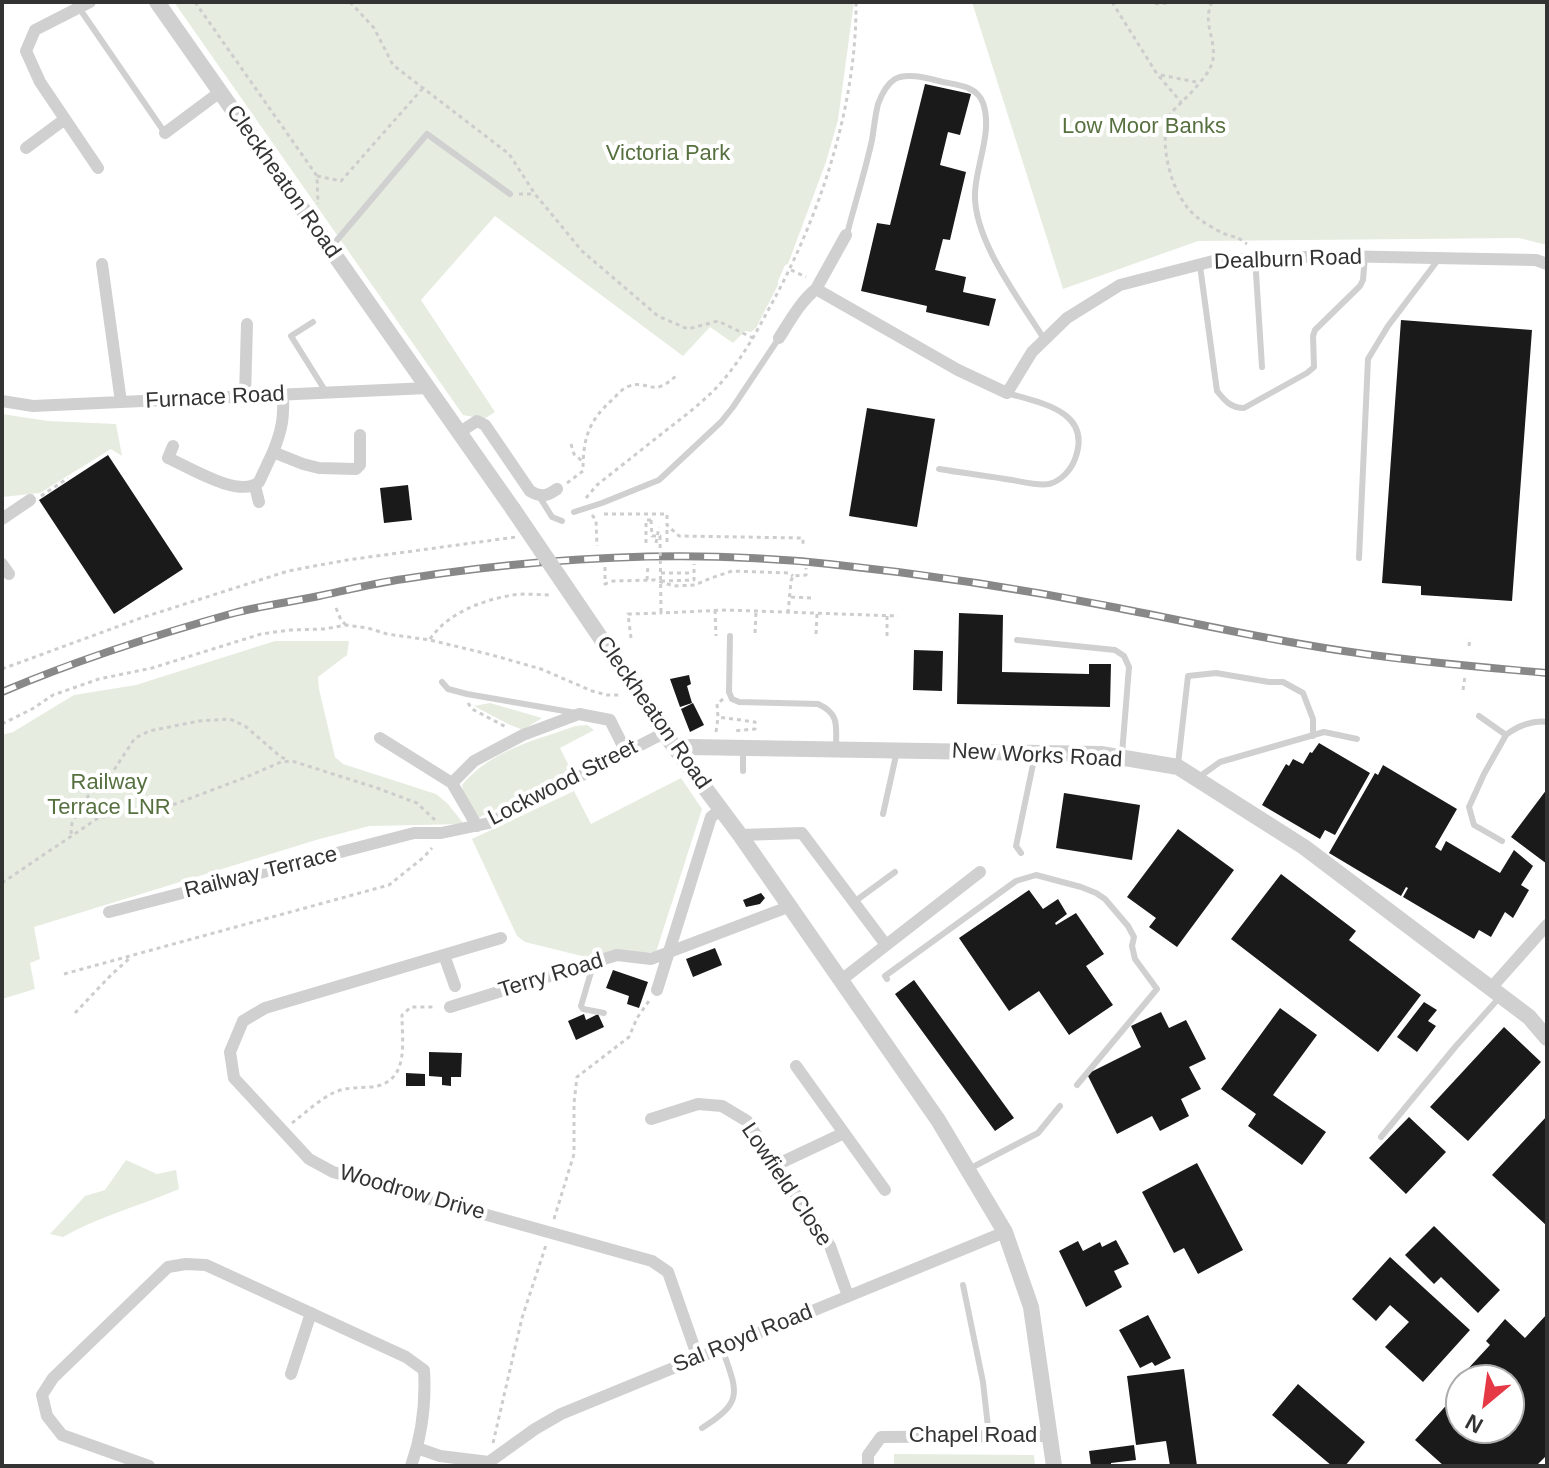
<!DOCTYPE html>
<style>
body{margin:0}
#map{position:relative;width:1549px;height:1468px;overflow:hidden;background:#fff;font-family:Arial,sans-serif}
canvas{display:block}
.frame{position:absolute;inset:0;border:4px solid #333;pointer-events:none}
.north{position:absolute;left:1445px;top:1364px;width:80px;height:80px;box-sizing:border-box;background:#fff;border:2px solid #adadad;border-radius:50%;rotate:209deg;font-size:22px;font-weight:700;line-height:32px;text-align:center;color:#333}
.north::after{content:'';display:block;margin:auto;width:28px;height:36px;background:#e63946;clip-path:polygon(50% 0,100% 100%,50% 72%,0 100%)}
</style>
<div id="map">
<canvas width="1549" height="1468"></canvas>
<div class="frame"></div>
<div class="north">N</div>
</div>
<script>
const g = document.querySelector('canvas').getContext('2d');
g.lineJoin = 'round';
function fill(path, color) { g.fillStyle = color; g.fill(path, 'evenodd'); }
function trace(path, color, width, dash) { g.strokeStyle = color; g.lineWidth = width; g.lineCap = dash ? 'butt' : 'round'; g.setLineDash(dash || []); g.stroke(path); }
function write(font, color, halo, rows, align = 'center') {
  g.font = font + ' Arial,sans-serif'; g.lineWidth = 8; g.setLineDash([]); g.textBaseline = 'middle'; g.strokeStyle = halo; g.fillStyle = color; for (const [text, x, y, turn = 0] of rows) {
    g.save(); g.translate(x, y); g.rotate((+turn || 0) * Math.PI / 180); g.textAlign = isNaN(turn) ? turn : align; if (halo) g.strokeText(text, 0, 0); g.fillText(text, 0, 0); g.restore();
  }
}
fill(new Path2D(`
 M174,2H854L838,120L826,162L788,264L785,265L778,281V285L756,328L751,332L745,331L733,343L710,327L683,356L495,216L421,300L495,412L484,419L463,415Z
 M972,2H1547V245L1519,238L1198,241L1063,289Z
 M2,414L48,421L116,424L122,456L111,449L40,493L2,497Z
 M275,641H349L347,655L318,677L319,689L335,757L343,764L436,794L448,804L464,824L369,826L316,840L34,927L40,959L30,963L35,989L2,999V735L13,732L74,695L136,685Z
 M490,703L542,718L523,730L508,724L474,706Z
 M587,725L594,730L560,748L572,772L478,818L464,796L462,785C491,750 536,740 576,726Z
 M681,778L702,809L656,952L590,958L525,942L517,936L472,839L574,791L591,824Z
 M126,1160L157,1174L176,1170L179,1189C140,1206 100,1216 63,1237L50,1234L85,1196L105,1190Z
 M894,1454L1034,1455L1035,1466H894Z`), '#e6ecdf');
fill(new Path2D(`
 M925,84L971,94L960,135L948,132L940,165L966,172L950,240L943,239L935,270L966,277L963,292L996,299L989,326L926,312L927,306L861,291L877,223L890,225Z
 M1401,320L1532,330L1512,601L1421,595V586L1382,583Z
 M867,408L935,419L917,527L849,516Z
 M108,455L183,569L114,614L39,500Z
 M408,485L412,520L384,523L380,488Z
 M959,613L1003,615L1002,672L1089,674V664H1111L1110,707L957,704Z
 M914,650L943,651L942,691L913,690Z
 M689,675L691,684L687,686L692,703L680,707L670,679Z
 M693,703L704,725L690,732L681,709Z
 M1319,743L1370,773L1335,835L1325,830L1320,839L1262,805L1286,764L1289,766L1293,759L1303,764L1310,752L1312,753Z
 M1383,765L1457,809L1435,847L1441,851L1446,841L1500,873L1514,850L1533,866L1521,885L1529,890L1513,918L1505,912L1491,937L1479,930L1474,939L1403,897L1408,888L1406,887L1401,896L1329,853L1375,773L1378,775Z
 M1547,789V864L1511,837Z
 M1064,793L1140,805L1132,860L1056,848Z
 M1178,829L1234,870L1177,947L1149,927L1156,918L1127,897Z
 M1281,874L1356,931L1349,940L1421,995L1378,1052L1231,939Z
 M1029,890L1043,909L1058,899L1067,914L1055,923L1056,925L1076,913L1104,954L1086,966L1113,1005L1069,1035L1039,991L1009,1011L959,938Z
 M761,893L765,898L760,904L746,907L743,900Z
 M715,948L722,965L693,977L686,959Z
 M613,970L648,982L639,1008L627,1004L629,996L606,988Z
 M914,980L1014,1118L995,1131L895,994Z
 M1424,1002L1437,1010L1428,1021L1436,1026L1417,1052L1397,1037Z
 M1280,1008L1317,1035L1273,1095L1326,1132L1302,1165L1248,1126L1256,1114L1221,1089Z
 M1161,1012L1169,1028L1186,1020L1206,1059L1189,1067L1201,1089L1181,1099L1189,1116L1160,1131L1152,1116L1117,1134L1087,1074L1141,1047L1131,1026Z
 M584,1014L586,1020L598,1014L604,1027L576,1040L568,1021Z
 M1504,1027L1541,1062L1468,1141L1430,1107Z
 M429,1052L462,1053L461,1077H451V1086L442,1085V1077L429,1076Z
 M406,1073L425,1074V1086H406Z
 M1547,1116V1226L1492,1175Z
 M1409,1117L1446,1152L1406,1194L1369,1158Z
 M1197,1163L1243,1250L1198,1274L1184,1248L1174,1253L1142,1192Z
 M1434,1226L1500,1290L1478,1313L1441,1277L1434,1284L1405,1255Z
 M1116,1240L1129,1264L1114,1271L1122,1287L1086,1307L1059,1251L1078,1241L1083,1251L1100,1242L1102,1247Z
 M1390,1257L1470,1330L1423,1382L1385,1347L1409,1322L1390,1305L1376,1321L1352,1299Z
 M1547,1314V1455L1536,1466H1444L1415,1440L1461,1389V1428H1509V1380H1472L1464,1373L1490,1345L1486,1341L1505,1319L1525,1338Z
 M1148,1315L1171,1358L1155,1366L1152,1362L1140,1368L1119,1330Z
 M1184,1369L1197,1466H1170L1166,1441L1136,1445L1127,1376Z
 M1298,1384L1365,1442L1345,1466H1332L1272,1415Z
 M1134,1445L1136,1460L1111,1463V1466H1091L1089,1451Z`), '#1a1a1a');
trace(new Path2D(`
 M195,2L317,176L318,204
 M350,2L374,28L393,65L509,154L535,194L582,251L658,316L688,329L718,321L753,338
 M1112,2L1157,74L1181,102
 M1147,2L1159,4L1173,2
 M1212,2C1202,22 1216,39 1213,59C1211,76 1182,101 1170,114C1157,143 1172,199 1198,218C1206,224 1216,230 1225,234C1236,238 1237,236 1247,244
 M1161,75L1196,82
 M317,176L341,181L423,88
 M519,194H535
 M791,270L806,277
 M571,444L574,454L582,461
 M567,483L583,471C583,439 588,421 613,399C617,395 622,389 627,387C650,377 650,401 678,374
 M41,496L68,478
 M586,498L597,485C621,466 645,447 669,428C686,415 704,401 719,385C738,364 753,339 766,314C818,222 857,108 856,2
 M604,514H667V525L679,536L803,538V546
 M592,515L596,520L597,546
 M667,542V525
 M646,543V520H651
 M656,543L659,527
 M605,567V584L613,581L655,580L674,586L695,585L711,578L732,571L789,573L793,576
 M661,573H693
 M647,580L648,565
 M661,581L694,580V564
 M791,597L811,598
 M336,608L341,620L346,625
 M661,610V613L726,610L898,616
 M715,610L716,636
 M788,613L791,581L793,576L806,575V568
 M755,633L756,612
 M816,634L817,614
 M887,636V616
 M631,638L628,614L660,613
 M430,639C448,613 482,600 513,595C526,593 540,595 552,595
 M1469,646L1470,638
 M2,669L141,618L288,571L347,560L516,537
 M1463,690L1465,676
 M723,699L717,704L718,717L755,722V729L733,731
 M468,703L472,709L508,728
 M2,724L32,709L53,695L99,679L152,668L261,634L290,630L324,629L346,625L368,628L387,634L430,640L492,655L541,669L592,691L607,695H621
 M716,732L718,717
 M71,834L72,823L80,807L89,795L106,782L135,738L149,731L199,721L230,719L245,726L281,757L288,760
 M2,883L98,818L175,804L244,778L281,762L292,761L377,788L417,803L435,820
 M64,974L389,885L424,857L432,848
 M75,1013L112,974L130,958
 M292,1123C305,1113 319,1100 333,1093C345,1087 358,1088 371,1087C410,1083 402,1043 402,1015L411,1007H436
 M554,1219L574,1154V1103L577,1077L629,1037L637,1018L649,1001
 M493,1443L522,1318L546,1245`), '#cdcdcd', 3, [4, 4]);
trace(new Path2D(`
 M75,2L165,133
 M847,234C855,203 865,172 872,140C874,128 875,116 878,104C881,96 887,84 895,79C907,72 930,79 943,82C958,85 977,86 983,103C993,132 976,164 975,193C973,240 1020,300 1044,339
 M332,246L427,134L510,194
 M1257,258L1256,273L1262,367
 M1200,266L1217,391C1225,401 1231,408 1244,408L1307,373L1314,367L1313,336L1315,330L1360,286L1363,280L1365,256
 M313,322L291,336L326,392
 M939,469C963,473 988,476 1012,480C1024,482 1038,486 1049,484C1061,481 1071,470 1075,459C1093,411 1041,403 1007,393
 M539,496L552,517L562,521
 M574,512L602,503L659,480L721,422L733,407L779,338
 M1359,558L1368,359L1388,326L1438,260
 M730,636L729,692L732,699L739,702L818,704C840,714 836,726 836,747
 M1017,640L1115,650L1124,656L1129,667L1122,754
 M442,682L448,689L467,694L576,713
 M1479,716L1506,735L1484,774L1469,807L1474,825L1502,841
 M1506,735C1517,726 1533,720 1547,722
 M1178,764L1188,676L1216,673L1269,682H1283L1303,693L1313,719V736
 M743,771V751
 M1199,777L1220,762L1324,732L1357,739
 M883,814L897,751
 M1021,853L1016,846L1035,755
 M854,902L895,872
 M594,962L581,1006L583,1009L604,1013
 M887,979L885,976L1016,881L1036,875L1081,887L1096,893L1105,899L1128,926L1134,937L1132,946L1135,959L1157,989L1077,1085
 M1381,1137L1456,1046L1499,998
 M969,1169L1038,1133L1060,1106
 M963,1285L983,1382L989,1436
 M702,1428C745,1401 737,1392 722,1348`), '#d0d0d0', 6);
trace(new Path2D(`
 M90,2L35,30L26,51L40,82L98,168
 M165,133L220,92
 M26,148L65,119
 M102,264L121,402
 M816,289L958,370L1007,393L1032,352L1067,318L1120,285L1217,260L1334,256L1536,260L1547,264
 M779,338C790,321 800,302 816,289L846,235
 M283,394C284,418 282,430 273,452L303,464L319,468L356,469L360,465V435
 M245,396L247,324
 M2,401L33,406L428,388
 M460,432L477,421L485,425L530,491C542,498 547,496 557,489
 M173,446L168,458C189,467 239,499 259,482L273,452
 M255,486L259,502
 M2,519L30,500
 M2,564L9,574
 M380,738L452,783L477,826
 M452,783L474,761L523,735L579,714L610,720L626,752
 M740,835L802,833L886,945
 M109,912L414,833H441L489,823L664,733
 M501,938L265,1008L243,1021L230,1052L234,1078L309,1159L333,1172L652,1261L668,1272L698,1358
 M444,955L455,986
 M840,981L980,872
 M1491,988L1547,925
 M657,990L711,817L720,810
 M450,1007L617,955L651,959L788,907
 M796,1066L885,1190
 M651,1119L698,1104L722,1106L747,1121L830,1246L848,1296
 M776,1165L844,1133
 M291,1374L311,1313
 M417,1448L440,1456L489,1462
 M489,1462L535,1429L561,1414L1005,1232
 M149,1466L62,1435L47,1416L42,1395L53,1378L168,1267L186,1264L206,1265L406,1357L424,1370C426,1403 422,1435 411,1466
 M868,1466V1455L881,1437L1050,1436`), '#d0d0d0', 12);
trace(new Path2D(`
 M157,2L513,509
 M649,709L664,733L740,835L938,1120L1005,1232L1031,1307L1054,1466
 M678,752L690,747L1101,754L1178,767L1304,847L1529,1017L1547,1038`), '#d0d0d0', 16);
const rail = new Path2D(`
 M2,692C77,660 155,635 234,613C261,606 291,602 319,596C347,590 375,583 404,579C544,557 688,549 829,564C925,574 1023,589 1118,608C1195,623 1272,641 1351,652C1416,662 1482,667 1547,673`);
trace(rail, '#888', 8);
trace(rail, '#fff', 5, [15]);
trace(new Path2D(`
 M651,520L652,536H660L661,610`), '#cdcdcd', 3, [4, 4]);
trace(new Path2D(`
 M513,509L649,709`), '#d0d0d0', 16);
write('22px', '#56703f', '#fff', [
 ["Low Moor Banks",1144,127],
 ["Victoria Park",668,154],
 ["Railway",109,783],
 ["Terrace LNR",109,808]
]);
write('22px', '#333', '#fff', [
 ["Cleckheaton Road",283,182,55],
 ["Dealburn Road",1288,260,-2],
 ["Furnace Road",215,398,-3],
 ["Cleckheaton Road",653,713,55],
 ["New Works Road",1037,756,3],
 ["Lockwood Street",563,783,-27],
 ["Railway Terrace",261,873,-14],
 ["Terry Road",551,976,-17],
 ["Lowfield Close",786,1185,56],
 ["Woodrow Drive",412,1193,16],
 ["Sal Royd Road",743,1339,-22],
 ["Chapel Road",973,1436]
]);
</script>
